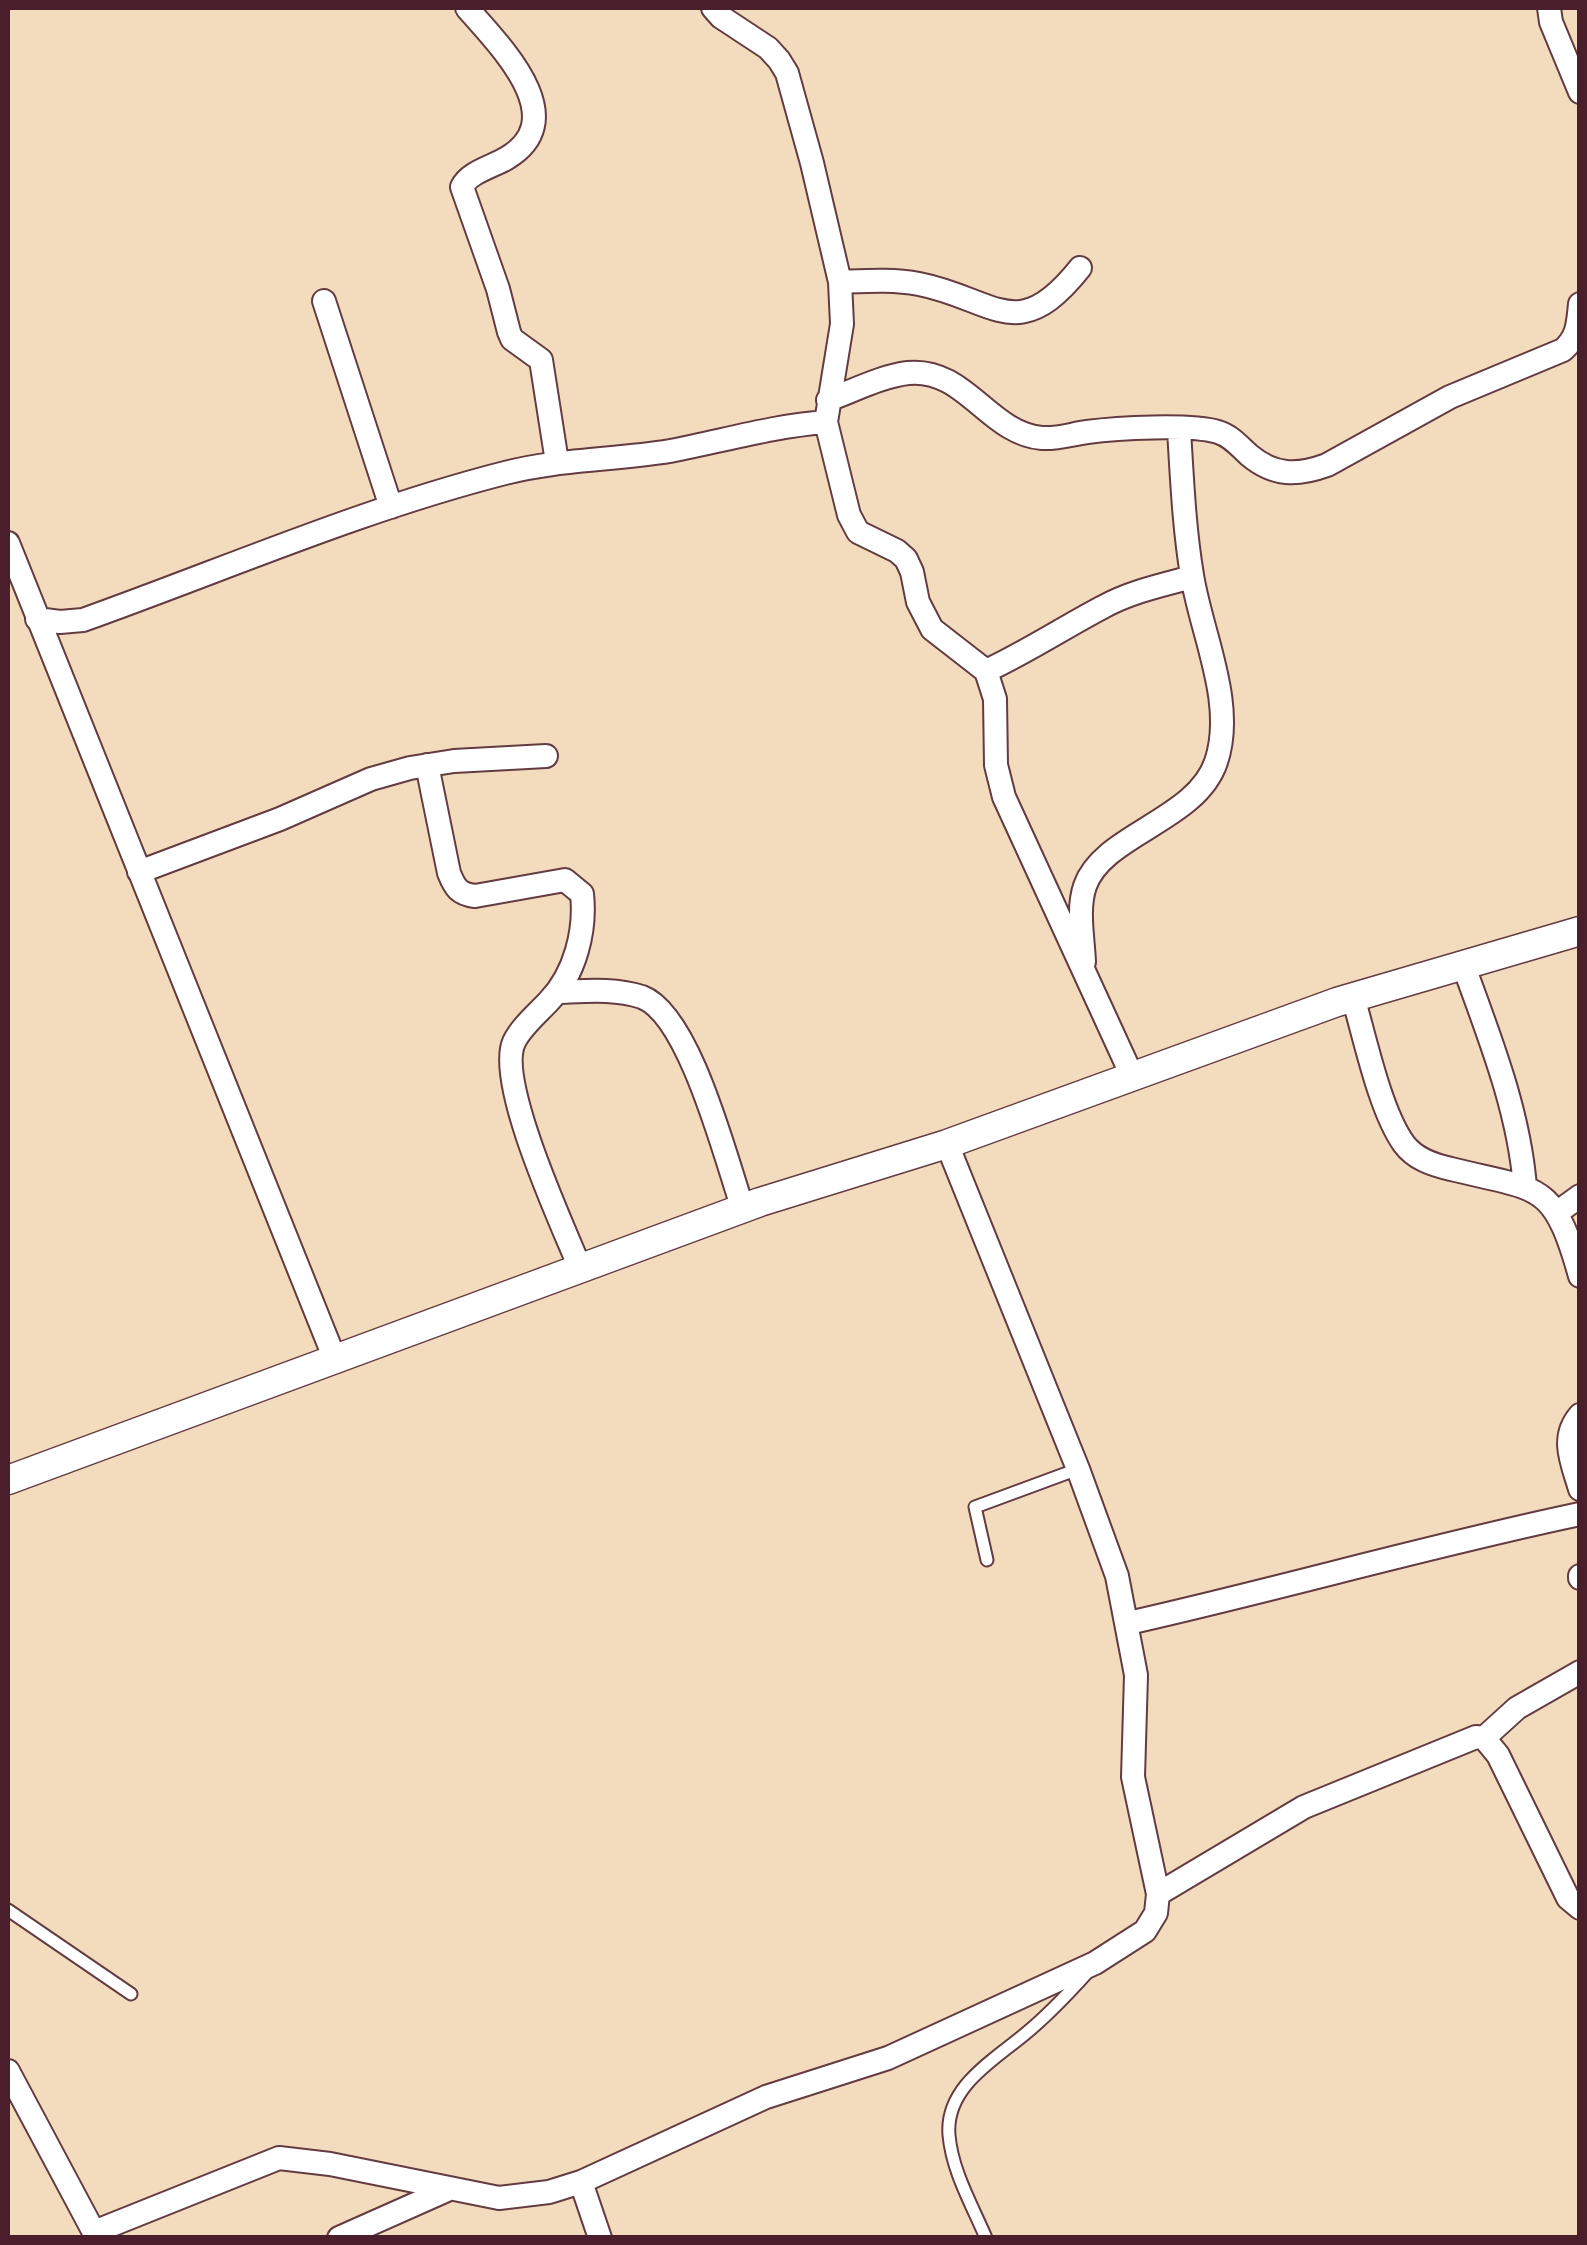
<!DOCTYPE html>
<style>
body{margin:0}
#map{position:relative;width:1587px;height:2245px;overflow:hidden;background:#f3dcbe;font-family:"Gentium Book Plus",serif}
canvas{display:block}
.frame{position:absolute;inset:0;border:10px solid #4a1f2b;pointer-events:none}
</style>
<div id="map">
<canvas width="1587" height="2245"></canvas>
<div class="frame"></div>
</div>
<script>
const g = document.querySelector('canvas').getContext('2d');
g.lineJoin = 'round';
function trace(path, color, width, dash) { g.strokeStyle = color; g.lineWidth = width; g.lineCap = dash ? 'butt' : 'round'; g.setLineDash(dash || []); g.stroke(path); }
const service = new Path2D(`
 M987,1560L975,1507L1078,1469
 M8,1910L131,1994
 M986,2238C972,2205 952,2171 949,2135C945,2087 994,2060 1025,2034C1047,2016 1067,1995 1086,1974`);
const minor = new Path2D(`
 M467,8C499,45 574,118 507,158C492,167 469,172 462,187L498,289L509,332L512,339L541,360L557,462
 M713,8L721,17L768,48L779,60L787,73L812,163L840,282L842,324L826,422L849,515L858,532L897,551L906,559L912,572L918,602L932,629L986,671L995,699L996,765L1004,797L1133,1078
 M1549,8L1551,22L1580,92
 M840,282C866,281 893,279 919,284C995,299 1017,347 1080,268
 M324,301L391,507
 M828,400C853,391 882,376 908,373C965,367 989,434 1042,438C1058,439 1072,434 1087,432C1117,428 1190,424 1218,432C1231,436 1239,446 1249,455C1274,476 1297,476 1327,465L1450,397L1563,350C1578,337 1578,323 1580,304
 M8,543L334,1357
 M37,619L60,622L83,620C223,570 360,510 505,473C559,459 615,460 670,451C723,441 772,426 826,422
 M986,671C1027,652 1063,628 1103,607C1130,592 1162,585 1192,577
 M427,765L449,873C455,888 459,894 475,896L565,880L582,894C586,931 575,974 549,1001C538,1013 521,1027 514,1042C496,1082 562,1224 580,1268
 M139,872L280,819L371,779L410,768L454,761L546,756
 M1084,962C1083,938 1077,909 1085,886C1103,834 1196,821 1216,762C1236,703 1201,633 1192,575C1184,527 1182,478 1179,430
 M1463,964C1489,1036 1519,1110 1525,1187
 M558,992C586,991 615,988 642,997C690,1015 726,1160 743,1209
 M1353,997C1365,1038 1380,1111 1404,1144C1415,1159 1433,1165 1451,1169C1540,1191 1553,1180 1580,1276
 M1558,1212L1580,1196
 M1580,1415C1560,1438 1572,1462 1580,1489
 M1580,1576V1578
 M1128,1623C1279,1589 1428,1546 1580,1514
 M1484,1738L1517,1708L1580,1672
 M1158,1894L1304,1807L1476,1737L1484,1738L1498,1755L1568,1898L1580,1908
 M8,2071L97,2238
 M581,2182L600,2238
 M94,2232L279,2158L330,2164L499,2198L549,2192L581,2182L766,2097L888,2058L1095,1963L1145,1931L1156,1913L1158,1894L1133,1777L1136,1675L1117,1576L1078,1469L947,1144
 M339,2238L447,2190`);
const tertiary = new Path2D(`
 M8,1480L760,1202L947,1144L1337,1002L1580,931`);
trace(service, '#633b41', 15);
trace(minor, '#633b41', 26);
trace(tertiary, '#633b41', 31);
trace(service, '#fff', 11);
trace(minor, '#fff', 22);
trace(tertiary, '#fff', 28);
</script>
